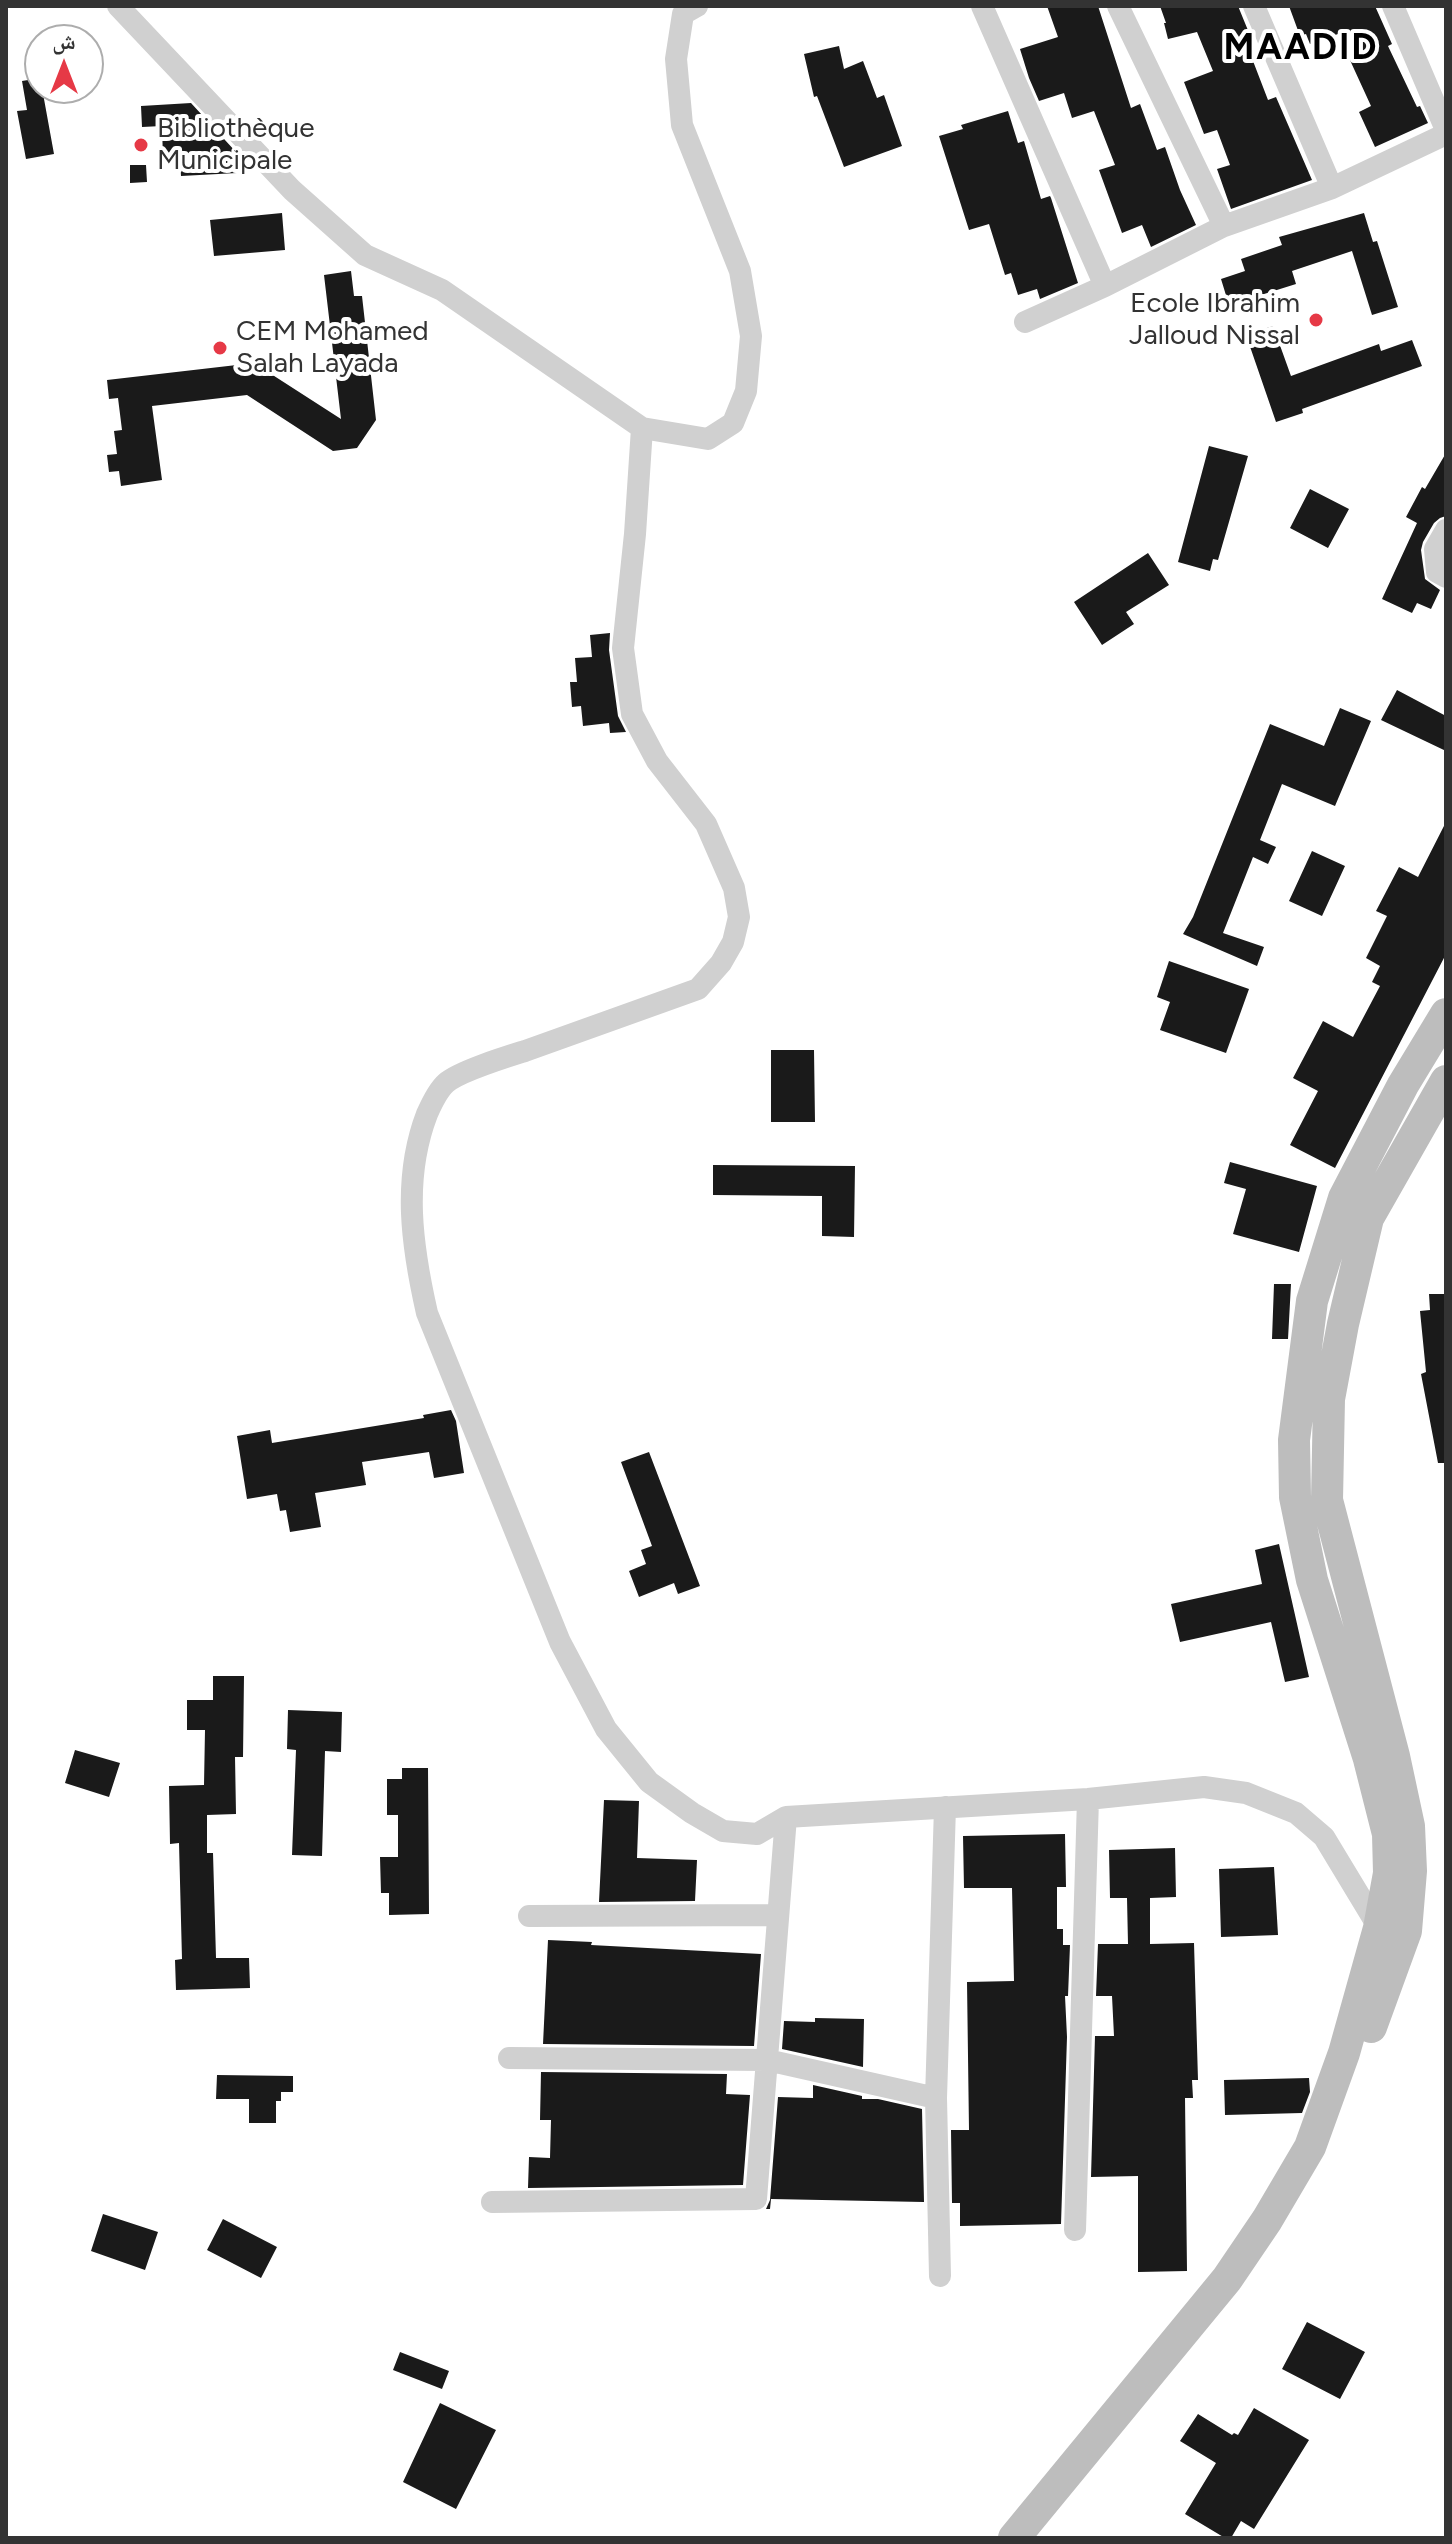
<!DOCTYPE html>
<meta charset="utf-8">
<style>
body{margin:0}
#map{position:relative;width:1452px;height:2544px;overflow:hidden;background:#fff;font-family:Figtree,"Noto Naskh Arabic",sans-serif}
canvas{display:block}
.frame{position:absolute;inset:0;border:8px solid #333;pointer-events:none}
.north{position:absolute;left:24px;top:24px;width:80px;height:80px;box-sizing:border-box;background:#fff;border:2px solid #adadad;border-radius:50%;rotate:0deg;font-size:22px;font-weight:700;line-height:32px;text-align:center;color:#333}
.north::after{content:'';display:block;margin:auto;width:28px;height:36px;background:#e63946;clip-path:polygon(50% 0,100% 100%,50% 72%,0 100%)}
</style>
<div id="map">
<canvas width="1452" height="2544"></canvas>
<div class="frame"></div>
<div class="north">ش</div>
</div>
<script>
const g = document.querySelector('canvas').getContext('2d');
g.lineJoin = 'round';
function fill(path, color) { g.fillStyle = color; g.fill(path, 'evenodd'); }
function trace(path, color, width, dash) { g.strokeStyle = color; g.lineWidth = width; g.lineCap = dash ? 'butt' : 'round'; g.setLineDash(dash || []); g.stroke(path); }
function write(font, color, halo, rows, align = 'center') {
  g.font = font + ' Figtree,sans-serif'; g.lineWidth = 8; g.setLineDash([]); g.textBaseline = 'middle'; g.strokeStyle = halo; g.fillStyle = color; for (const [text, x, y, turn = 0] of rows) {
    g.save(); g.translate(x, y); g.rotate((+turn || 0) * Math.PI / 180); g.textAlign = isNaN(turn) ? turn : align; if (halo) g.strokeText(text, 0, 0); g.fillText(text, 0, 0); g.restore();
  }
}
fill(new Path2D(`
 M1047,6H1098L1131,108L1140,104L1157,150L1165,147L1180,190L1196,225L1151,247L1142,225L1122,233L1099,170L1115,165L1094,111L1072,118L1064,93L1039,101L1029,78L1020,49L1058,37Z
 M1160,6H1238L1254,45L1248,48L1268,100L1276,97L1312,180L1231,209L1217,169L1230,165L1217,130L1204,134L1184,82L1213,71L1197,32L1168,39L1164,23H1166Z
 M1289,6H1375L1392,44L1388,46L1417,107L1420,106L1428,123L1375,147L1359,112L1371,106L1338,34L1310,44L1306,34L1300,36Z
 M839,46L844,69L863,61L877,98L884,95L902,146L844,167L817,96L814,97L804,54Z
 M40,78V88H42L54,154L26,159L17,111L27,110L22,81Z
 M191,103L236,152L237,173L181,176L180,158L163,159L162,126L142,127L141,106Z
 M1008,111L1018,143L1024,141L1041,199L1050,196L1051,198L1078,283L1040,299L1037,289L1018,295L1011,273L1005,275L989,224L969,230L939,136L963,129L961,125Z
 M130,165H146L147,182L130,183Z
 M282,213L285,250L214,256L210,220Z
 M1364,213L1373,242L1377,241L1398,307L1372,315L1352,251L1292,271L1296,284L1229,305L1221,279L1245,271L1241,259L1282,245L1279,237Z
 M351,271L354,296H362L376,420L357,448L333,451L247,395L152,406L162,480L121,486L119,471L109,472L107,455L117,454L114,431L122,430L118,398L109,399L107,380L254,363L341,419L324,275Z
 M1273,326L1291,376L1379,344L1381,351L1412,340L1422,366L1302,409L1303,413L1276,422L1246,335Z
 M1209,446L1248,456L1218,560L1213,559L1210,571L1178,562Z
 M1446,453V516L1440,518L1434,523L1423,542L1421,550L1425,579L1440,590L1431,609L1417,603L1412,613L1382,599L1417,523L1406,517L1422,487L1425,489Z
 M1310,489L1349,509L1328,548L1290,528Z
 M1148,553L1169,585L1126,612L1134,624L1102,645L1074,602Z
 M610,633L609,650L618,716L626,732L610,733L609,723L583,726L581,706L572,707L570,682H577L575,658L592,657L590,635Z
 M1397,690L1446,716V751L1381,720Z
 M1340,708L1371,721L1335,806L1282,784L1260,840L1276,847L1268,864L1253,857L1223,933L1264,947L1257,966L1183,934L1193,917L1270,724L1324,746Z
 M1446,822V954L1335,1168L1290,1145L1318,1091L1293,1078L1323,1021L1353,1037L1380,986L1372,982L1380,966L1366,958L1387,916L1376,911L1399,867L1418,877Z
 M1312,851L1345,866L1322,916L1289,901Z
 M1169,961L1249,989L1226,1053L1160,1030L1170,1002L1157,997Z
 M771,1050H814L815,1122H771Z
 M1230,1162L1317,1186L1299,1252L1233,1234L1246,1189L1224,1183Z
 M713,1165L855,1166L854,1237L822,1236V1196L713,1195Z
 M1274,1284H1291L1288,1339H1272Z
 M1429,1294H1446V1463H1438L1421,1374L1426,1372L1420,1311L1430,1310Z
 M451,1410L456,1421L464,1473L434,1478L429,1452L362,1462L366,1485L315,1493L321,1527L290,1532L286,1510L280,1511L277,1494L247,1499L237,1436L270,1430L272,1443L424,1418L423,1415Z
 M649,1452L700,1586L678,1594L674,1583L639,1597L629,1571L646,1564L641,1550L652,1546L621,1462Z
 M1279,1544L1309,1677L1285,1682L1271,1622L1180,1642L1171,1604L1262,1584L1255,1550Z
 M213,1676H244L243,1757H235L236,1814L207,1815V1853H213L216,1958H249L250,1988L176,1990L175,1960L182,1959L179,1843L170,1844L169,1786L204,1785L205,1730H187V1700H213Z
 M288,1710L342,1712L341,1752L325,1751L322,1856L292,1855L296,1750L287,1749Z
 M75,1750L120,1763L109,1797L65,1783Z
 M402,1768H428L429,1914L389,1915V1893H381L380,1857H398V1815H387V1779H402Z
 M604,1800L639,1801L637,1858L697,1860L695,1901L599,1902Z
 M1065,1834L1066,1887H1057V1929H1063V1945H1070L1068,1996H1065L1067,2037L1061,2224L960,2226V2203H952L951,2130H969L967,1982L1014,1981L1012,1888H964L963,1836Z
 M1175,1848L1176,1897L1150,1898V1944L1194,1943L1198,2080H1192L1193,2098H1185L1187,2271L1138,2272V2176L1091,2177L1095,2036H1114L1112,1996H1096L1098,1944H1128L1127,1898H1110L1109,1850Z
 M1274,1867L1278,1935L1221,1937L1219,1869Z
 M548,1940L592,1942L591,1945L761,1954L754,2046L543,2044Z
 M815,2018L864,2019L863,2067L782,2049L784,2021L815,2022Z
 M541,2072L727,2074L726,2094L750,2095L743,2185L528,2188L529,2157L550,2158L551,2120H540Z
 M217,2075L293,2076V2092H281V2101H276V2123H249V2099H216Z
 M1309,2078L1310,2092L1302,2113L1225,2115L1224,2080Z
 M813,2085L862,2096V2099H878L922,2109L924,2202L771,2199L770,2209H766L770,2200L778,2097L813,2098Z
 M103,2214L158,2232L145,2270L91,2251Z
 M223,2219L277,2247L261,2278L207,2250Z
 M1307,2322L1365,2352L1340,2399L1282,2369Z
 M400,2352L449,2371L442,2389L393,2370Z
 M440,2403L496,2430L456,2509L403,2482Z
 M1254,2408L1309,2440L1254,2529L1241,2521L1231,2538H1225L1185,2514L1216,2463L1180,2441L1198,2414L1232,2435L1234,2433L1238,2435Z`), '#1a1a1a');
trace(new Path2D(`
 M118,6L292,190L365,255L442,290L642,428L708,439L733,423L746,391L751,336L740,271L682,125L676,59L683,14L697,6
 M982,6L1105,286
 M1118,6L1224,226
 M1254,6L1332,188
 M1393,6L1446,130
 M1025,322L1105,286L1224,226L1332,188L1446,134
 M642,428L635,534L623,648L632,714L657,761L706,824L734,888L739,917L733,942L721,963L698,989C640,1010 582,1030 525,1051C506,1057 460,1071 446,1083C438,1090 431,1105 427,1114C402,1179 412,1247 427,1313L560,1642L606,1729L649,1782L692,1813L723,1831L757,1834L786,1817
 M1446,530L1435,549L1437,572L1446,577
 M529,1916L778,1915
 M509,2058L767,2060L936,2098
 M492,2202L756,2199L786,1817L1088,1799L1204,1787L1246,1793L1296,1813L1324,1837L1379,1928
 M1075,2230L1088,1799
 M940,2276L936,2098L945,1807`), '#d0d0d0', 22);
trace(new Path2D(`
 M1371,2027L1406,1931L1411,1871L1409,1826L1394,1756L1327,1500L1329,1399L1343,1324L1368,1218L1446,1081
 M1014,2538L1227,2279L1267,2220L1310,2147L1344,2053L1379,1928L1389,1873L1388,1834L1369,1759L1312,1580L1295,1497L1294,1440L1312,1301L1344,1198L1403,1085L1446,1014`), '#bdbdbd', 32);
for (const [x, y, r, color] of [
 [141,145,8,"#e63946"],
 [1316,320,8,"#e63946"],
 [220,348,8,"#e63946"]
]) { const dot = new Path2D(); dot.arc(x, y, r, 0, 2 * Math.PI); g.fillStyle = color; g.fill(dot); trace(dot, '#fff', 3); }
write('28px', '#333', '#fff', [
 ["Bibliothèque",157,129],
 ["Municipale",157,161],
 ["Ecole Ibrahim",1300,304,"right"],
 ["Jalloud Nissal",1300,336,"right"],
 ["CEM Mohamed",236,332],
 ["Salah Layada",236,364]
], 'left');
g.letterSpacing = '2px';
write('bold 36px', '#000', '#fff', [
 ["MAADID",1301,48]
]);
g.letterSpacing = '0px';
</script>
